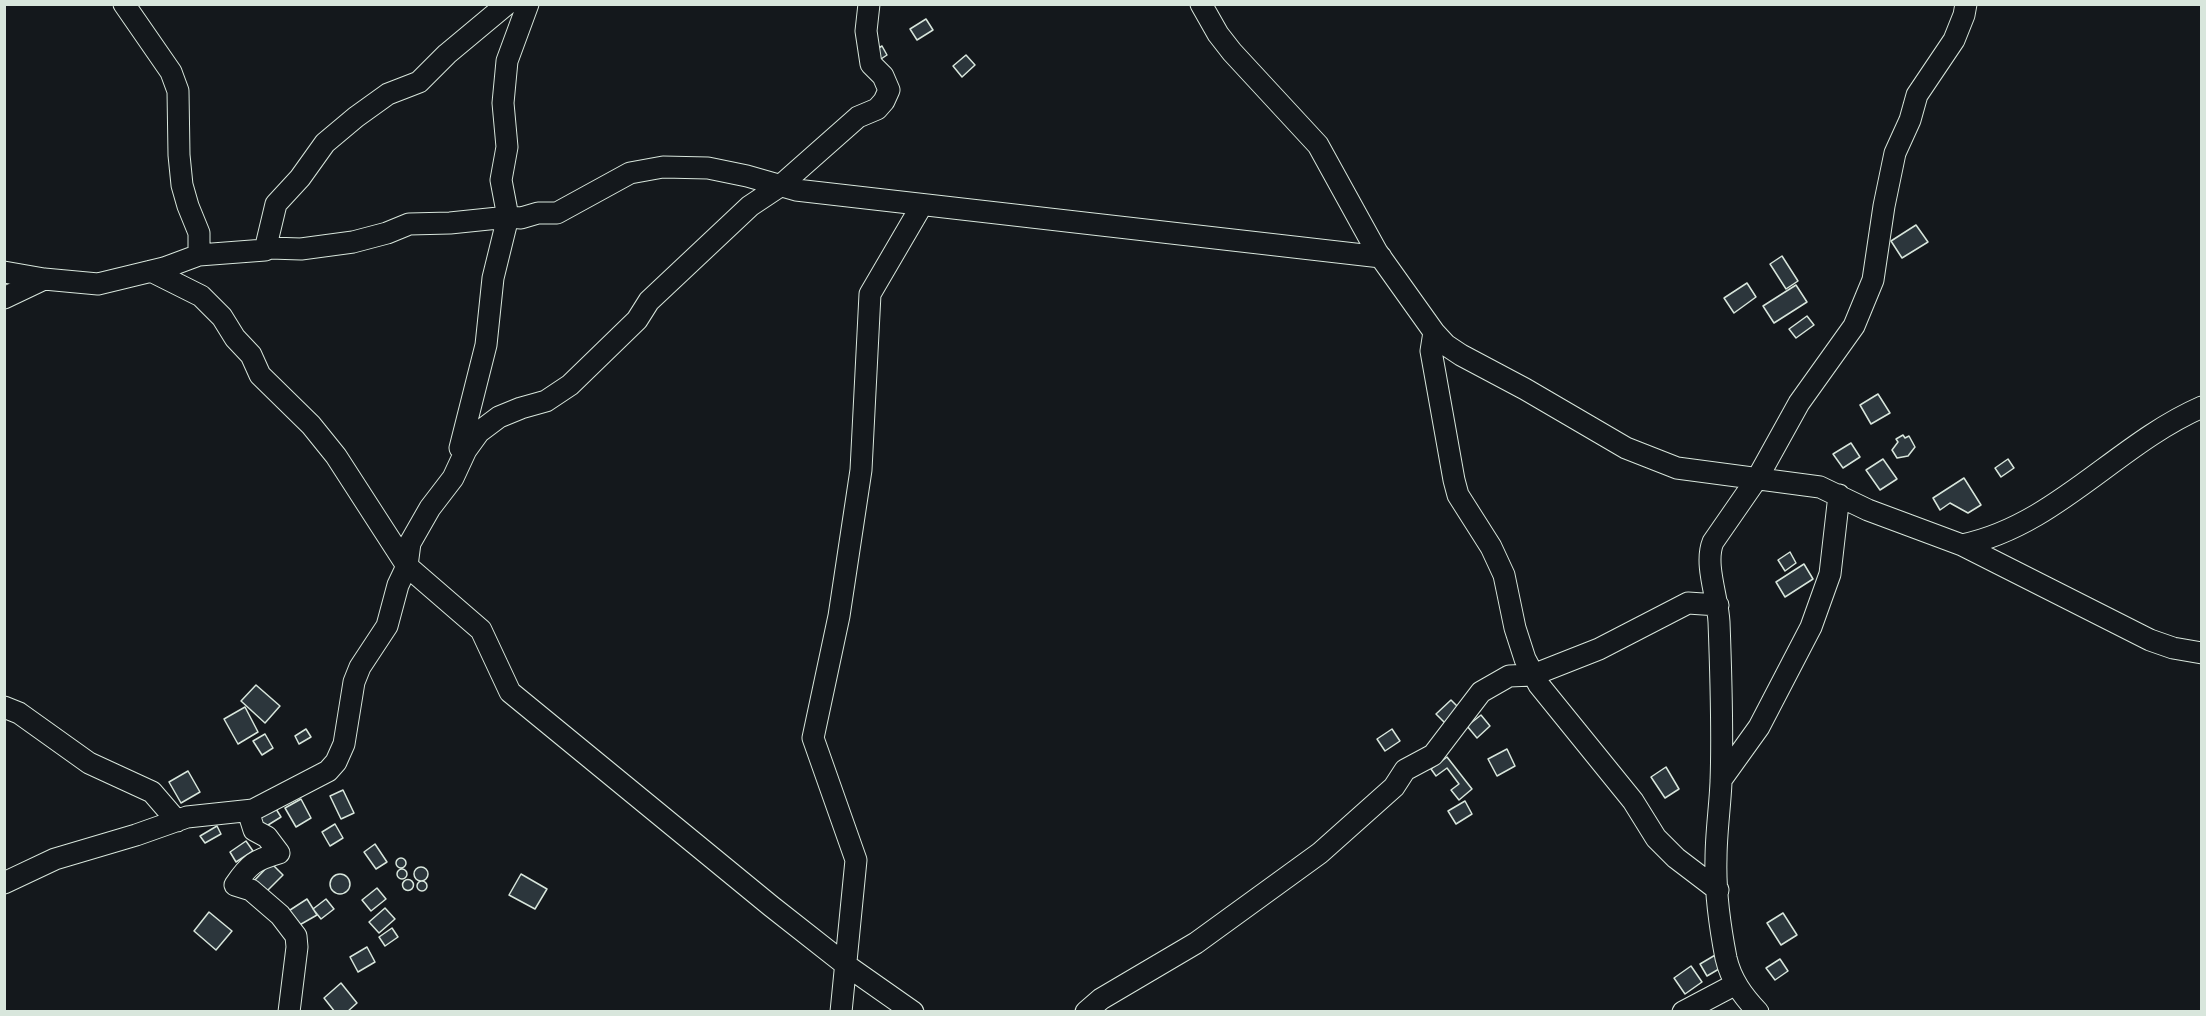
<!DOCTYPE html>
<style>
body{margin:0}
#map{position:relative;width:2206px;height:1016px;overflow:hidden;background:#14181c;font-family:"PT Sans Narrow",sans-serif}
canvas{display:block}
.frame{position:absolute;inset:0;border:6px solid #d8e6dc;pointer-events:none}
</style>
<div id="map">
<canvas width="2206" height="1016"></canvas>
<div class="frame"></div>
</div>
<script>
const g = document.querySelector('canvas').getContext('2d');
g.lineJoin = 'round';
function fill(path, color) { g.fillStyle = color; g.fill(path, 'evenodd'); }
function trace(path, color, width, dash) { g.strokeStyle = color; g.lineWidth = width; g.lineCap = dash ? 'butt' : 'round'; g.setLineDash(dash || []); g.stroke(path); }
const building = new Path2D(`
 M926,19L933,30L917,40L910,29Z
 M882,46L887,55L878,61L872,52Z
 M966,55L975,65L962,77L953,66Z
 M1916,225L1928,242L1902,258L1891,241Z
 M1782,256L1798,281L1786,289L1770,264Z
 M1747,283L1756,297L1734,313L1724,298Z
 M1796,285L1807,302L1774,323L1763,306Z
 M1807,316L1814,325L1796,338L1789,329Z
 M1878,394L1890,413L1871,424L1860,405Z
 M1903,435L1905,438L1909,436L1915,447L1908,456L1897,458L1892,450L1898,442L1896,439Z
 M1851,443L1860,457L1843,468L1833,454Z
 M1883,459L1897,479L1880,490L1866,470Z
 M2008,459L2014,468L2001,477L1995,468Z
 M1964,478L1981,505L1968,513L1950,503L1940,510L1933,498Z
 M1790,552L1796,563L1785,571L1778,560Z
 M1804,564L1813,579L1785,597L1776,582Z
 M256,685L280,706L265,723L241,701Z
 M1451,700L1460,709L1446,724L1436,714Z
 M245,707L258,732L238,744L224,719Z
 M1481,715L1490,726L1477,738L1467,726Z
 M306,729L311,737L299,744L295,736Z
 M1392,729L1400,741L1385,751L1377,739Z
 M265,734L273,748L262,755L253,741Z
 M1507,749L1515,766L1497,776L1488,759Z
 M1447,757L1472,789L1459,800L1451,790L1459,784L1447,768L1436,776L1431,769Z
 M1666,767L1679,789L1665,798L1651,777Z
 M188,771L200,792L181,803L169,782Z
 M343,790L354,813L341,819L330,796Z
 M301,799L311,818L296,827L285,808Z
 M1465,801L1472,814L1456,824L1448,811Z
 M273,804L281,817L260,830L252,816Z
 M335,824L343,838L330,846L322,832Z
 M217,826L221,834L205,843L200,836Z
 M246,841L253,851L236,862L230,852Z
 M375,844L387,862L376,869L364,852Z
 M396 863a5 5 0 1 1 10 0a5 5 0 1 1-10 0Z
 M271,863L283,875L265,893L253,882Z
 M414 874a7 7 0 1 1 14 0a7 7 0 1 1-14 0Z
 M397 874a5 5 0 1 1 10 0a5 5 0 1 1-10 0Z
 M330 884a10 10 0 1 1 20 0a10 10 0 1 1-20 0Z
 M521,874L547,889L535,909L509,895Z
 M402.5 885a5.5 5.5 0 1 1 11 0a5.5 5.5 0 1 1-11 0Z
 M417 886a5 5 0 1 1 10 0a5 5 0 1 1-10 0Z
 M377,888L386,899L371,911L362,900Z
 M307,899L317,915L296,927L287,912Z
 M326,899L334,909L321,919L313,909Z
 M385,908L395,919L379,933L369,922Z
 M209,912L232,931L216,950L194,931Z
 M1783,913L1797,935L1781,945L1767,923Z
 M392,928L398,937L385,946L379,937Z
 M367,947L375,962L358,972L350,957Z
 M1717,954L1724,966L1707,976L1700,964Z
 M1780,959L1788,971L1775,980L1766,968Z
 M1691,966L1702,982L1685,994L1674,978Z
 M341,983L357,1003L347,1012H335L324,998Z`);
fill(building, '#2c363c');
trace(building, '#d8e6dc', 1.5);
const minor = new Path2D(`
 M124,4L171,72L178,91L179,155L182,185L188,206L199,233V255
 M1201,4L1218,34L1232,52L1318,145L1377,252L1434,332L1446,345L1461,355L1525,389L1626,448L1677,468L1820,487L1868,510L1962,545L2150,640L2173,648L2202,653
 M265,250L276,204L300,178L325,143L356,117L388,94L419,82L447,54L507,4
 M151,271L201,296L222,317L235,338L251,355L260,375L311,425L336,456L407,566L481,630L510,692L771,906L846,965L913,1012
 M4,272L44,279L98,284L164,268L199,255L265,250L270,248L301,249L353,242L387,233L409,224L450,223L508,217L521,218L538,213H557L630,173L663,167L708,168L747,176L796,190L1381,257
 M4,298L44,279
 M1434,332L1431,351L1454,480L1458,495L1491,547L1504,575L1515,628L1525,659L1539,685L1633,801L1656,838L1676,858L1718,890
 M460,448L486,345L493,278L508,217L501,180L507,147L503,103L507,61L528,4
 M1962,545C2055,526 2117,444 2202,407
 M4,707L19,713L89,763L152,792L177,821
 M1721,780L1759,727L1811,627L1830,574L1839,495
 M248,811L254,830L267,837L279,853C255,860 249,864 235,885L251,890L280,915L296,936L297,947L289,1012
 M4,883L55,859L136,835L187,817L253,810L328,771L336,762L344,744L354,682L360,667L387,626L398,585L407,566L410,543L430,508L453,478L466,450L479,432L499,417L521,408L546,401L570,385L637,320L649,301L750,206L780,186L858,117L877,109L884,101L889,90L883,76L871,64L866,31L869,4
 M841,1012L856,860L813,738L839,616L861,470L870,294L922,205
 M1086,1012L1101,999L1196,943L1320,853L1394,787L1405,770L1433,755L1481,692L1509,676L1533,675L1599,649L1688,603L1718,605
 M1683,1012L1736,984
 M1758,1012C1743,996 1731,980 1726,958C1720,927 1715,891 1716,859C1716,833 1720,807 1721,782C1723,729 1721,675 1719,622C1718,598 1704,564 1713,542L1758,477L1799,403L1854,326L1873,280L1884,206L1895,153L1910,120L1917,95L1954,40L1964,15L1966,4`);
trace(minor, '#d8e6dc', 23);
trace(minor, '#14181c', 21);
</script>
